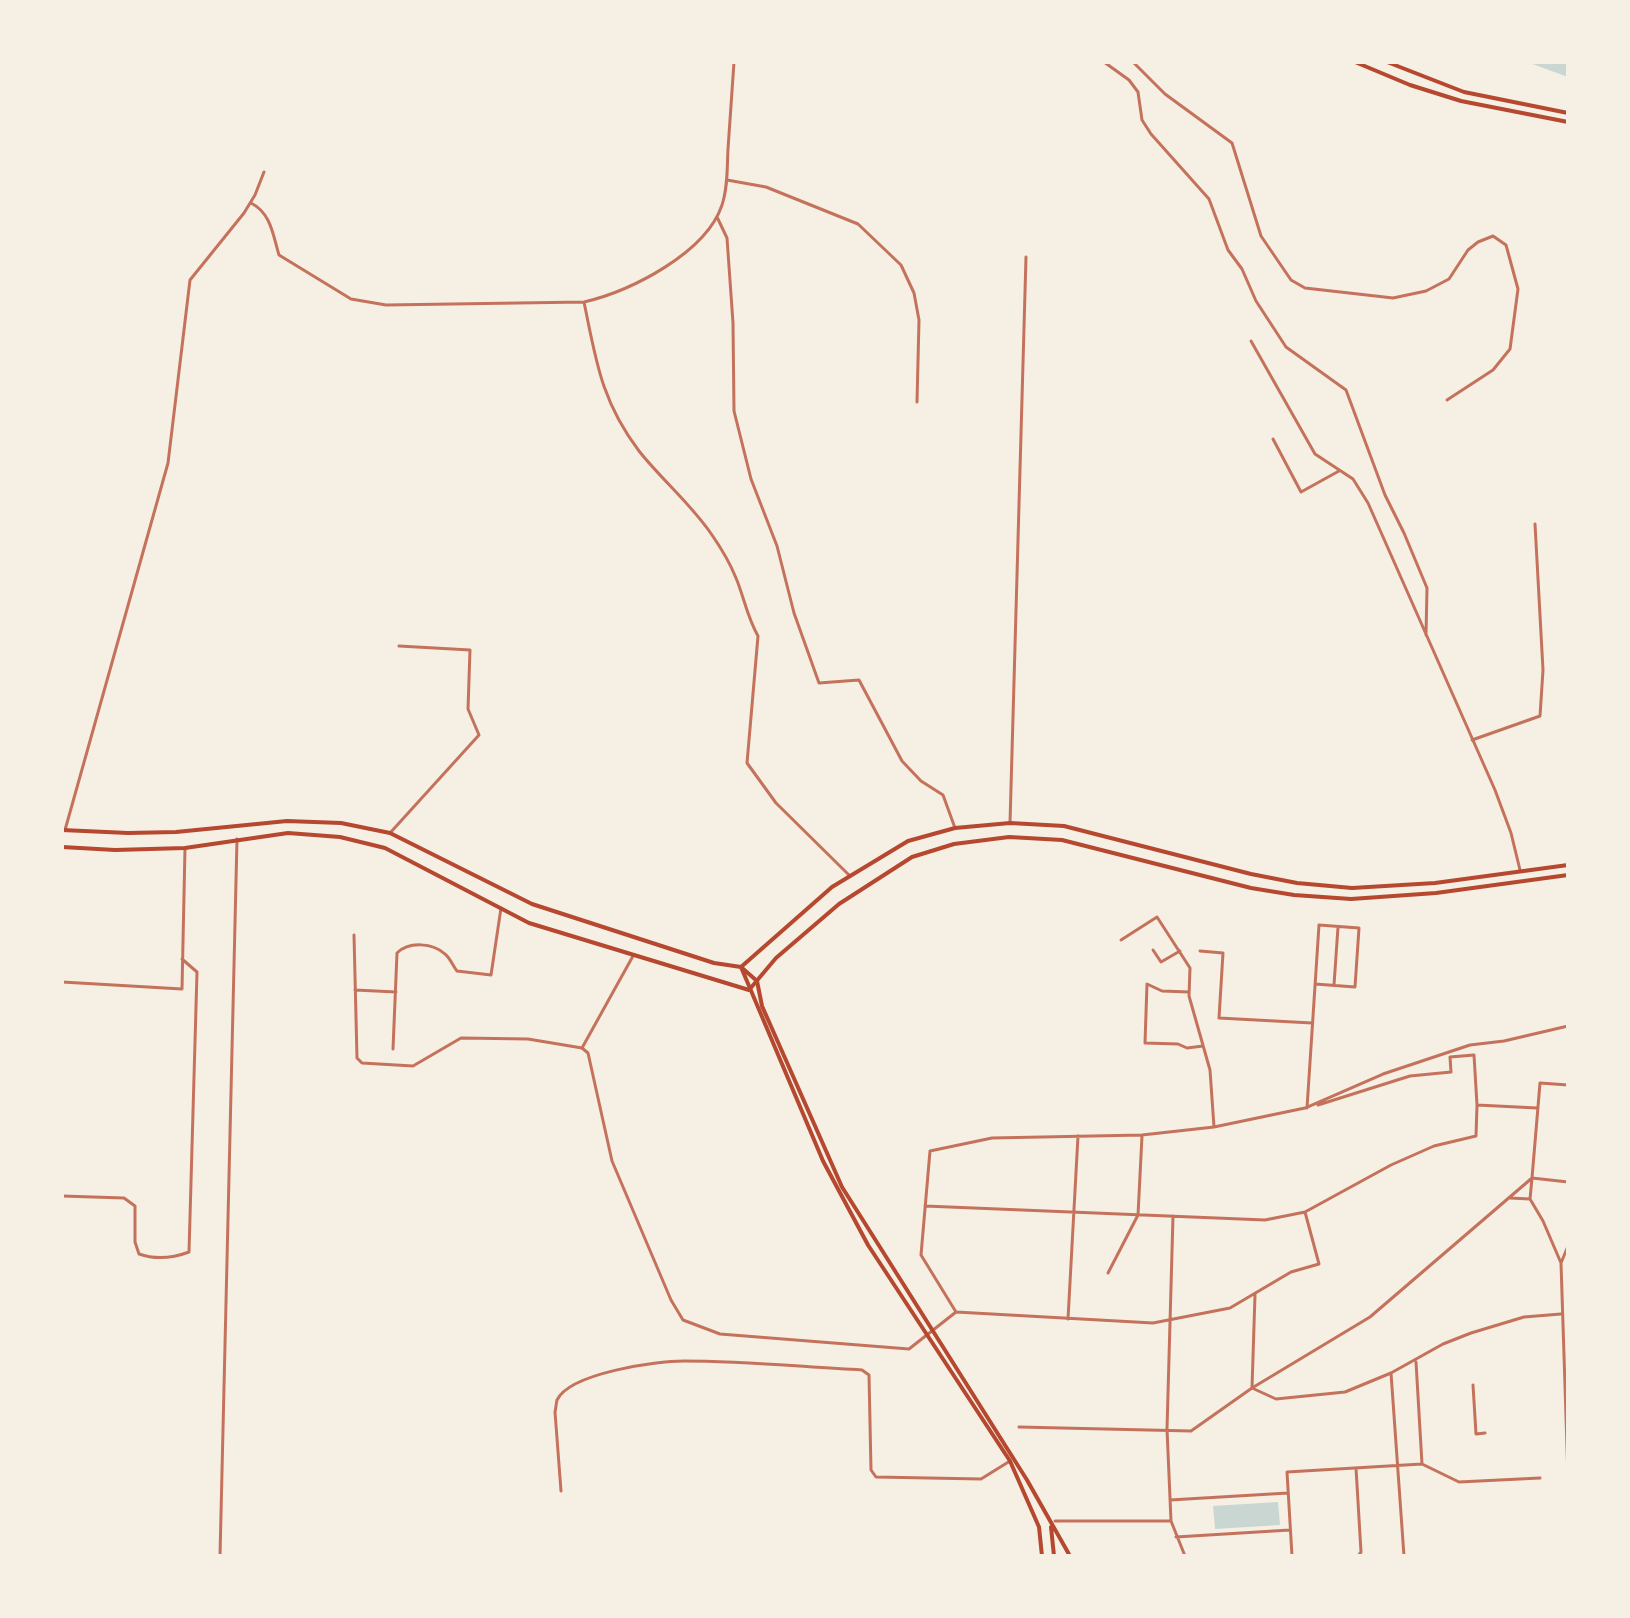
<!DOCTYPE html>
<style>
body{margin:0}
#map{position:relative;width:1630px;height:1618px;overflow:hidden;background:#f6efe4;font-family:"PT Sans",sans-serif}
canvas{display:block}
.frame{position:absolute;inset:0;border:64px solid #f6efe4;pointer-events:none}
</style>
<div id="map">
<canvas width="1630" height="1618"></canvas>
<div class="frame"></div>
</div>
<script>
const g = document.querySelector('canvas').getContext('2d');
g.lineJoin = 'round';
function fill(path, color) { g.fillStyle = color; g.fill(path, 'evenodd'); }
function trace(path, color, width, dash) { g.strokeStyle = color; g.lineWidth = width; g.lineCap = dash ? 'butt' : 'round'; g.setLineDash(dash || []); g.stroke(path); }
fill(new Path2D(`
 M1527,62H1568V77Z
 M1278,1502L1280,1525L1215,1529L1213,1506Z`), '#c9d6d2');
trace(new Path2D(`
 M1104,62L1129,80L1138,92L1142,120L1151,134L1209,199L1228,250L1242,269L1256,301L1286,347L1346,390L1385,495L1404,533L1427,588L1426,635
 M1133,62L1165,94L1232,143L1261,236L1291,280L1305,288L1393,298L1426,291L1449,279L1468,250L1478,242L1493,236L1506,245L1518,289L1510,349L1493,370L1447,400
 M727,180L766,187L858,224L901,265L914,293L919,320L917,402
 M251,203C271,213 273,235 279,255L351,299L386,305L584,302C631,291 706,253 722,205C728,187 727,167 728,149C730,120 732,91 734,62
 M717,217L727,238L733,323L734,411L751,479L777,546L794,613L819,683L859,680L902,761L921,781L943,795L955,828
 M584,302C596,360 601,401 639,451C662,480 691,504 712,535C721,548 730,563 736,578C744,597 747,617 758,636L747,763L776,803L849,875
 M1251,341L1315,454L1353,479L1368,503L1495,790L1511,833L1520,870
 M1273,439L1301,492L1339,471
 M1472,740L1540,716L1543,670L1535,524
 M65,830L168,463L190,280L244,213L255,195L264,172
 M390,833L479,735L468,709L470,650L399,646
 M354,935L357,1058L362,1063L413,1066L461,1038L528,1039L582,1048L588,1053L612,1161L671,1300L683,1320L720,1334L909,1349L956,1312L1153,1323L1230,1308L1291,1272L1319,1264L1305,1212L1265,1220L925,1206
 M1121,940L1157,917L1190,968L1189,996L1210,1070L1214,1127
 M1153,950L1161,962L1180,951
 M1200,951L1223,953L1219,1018L1312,1023
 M62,982L182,989L185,848
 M1334,985L1338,927
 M355,990L396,992
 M1189,992L1162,991L1147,984L1145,1043L1178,1044L1187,1048L1203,1046
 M393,1049L397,953C409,941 433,943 445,954C450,958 453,966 457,971L491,975L501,908
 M1318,1105L1410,1076L1451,1072L1450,1057L1474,1055L1477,1105
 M1307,1108L1319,925L1359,928L1355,987L1315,984
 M62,1196L124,1198L135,1206V1242L139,1254C156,1260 173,1258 189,1252L197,972L182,959
 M1510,1198L1530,1199
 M1305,1212L1391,1165L1434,1146L1476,1136L1477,1105L1537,1108
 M1173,1216L1167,1429L1171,1521L1185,1556
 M1568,1246L1561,1263L1568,1478
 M1561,1263L1543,1221L1530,1199L1532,1178L1568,1182
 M1108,1273L1138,1215L1142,1136
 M956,1312L921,1255L930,1151L992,1138L1142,1135L1214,1127L1305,1108L1383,1074L1470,1045L1504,1041L1568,1026
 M1068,1319L1078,1136
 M1416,1362L1422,1464
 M1391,1373L1404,1556
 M1473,1385L1476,1434L1485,1433
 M1252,1388L1370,1317L1532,1178L1540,1083L1568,1085
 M1252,1388L1276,1399L1345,1392L1391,1373L1443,1344L1471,1333L1524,1317L1561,1314
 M1019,1427L1191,1431L1252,1388L1255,1295
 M1356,1468L1361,1552L1358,1556
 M561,1491L555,1412C556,1408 556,1404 557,1400C570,1373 656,1361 684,1361C743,1361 803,1367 862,1370L869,1375L871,1470L876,1477L981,1479L1010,1461
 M1170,1500L1288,1493
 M1055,1521H1171
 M1176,1537L1290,1530
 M220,1556L237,839
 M1292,1556L1287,1472L1422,1464L1459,1482L1540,1478`), '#c5725c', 3);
trace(new Path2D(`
 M1010,823L1026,257
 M582,1048L633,956`), '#c5725c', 3);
trace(new Path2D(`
 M741,967L757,981L762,1006L842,1187L1027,1480L1070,1556
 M741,967L823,1161L868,1245L1010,1461L1039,1527L1042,1556
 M1051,1527L1054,1556`), '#b5482f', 4);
trace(new Path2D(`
 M1355,62L1410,85L1461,101L1568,122
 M1387,62L1464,92L1568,113
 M62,830L128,833L176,832L287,821L341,823L390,833L532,904L714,963L741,967L832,887L908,841L955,828L1010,823L1064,826L1251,874L1297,883L1352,888L1435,883L1568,865
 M62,847L115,850L185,848L288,833L340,837L385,848L529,923L749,990L776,958L839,904L912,857L954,844L1009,837L1062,840L1251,888L1294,895L1351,899L1436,893L1568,875`), '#b5482f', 4);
</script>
